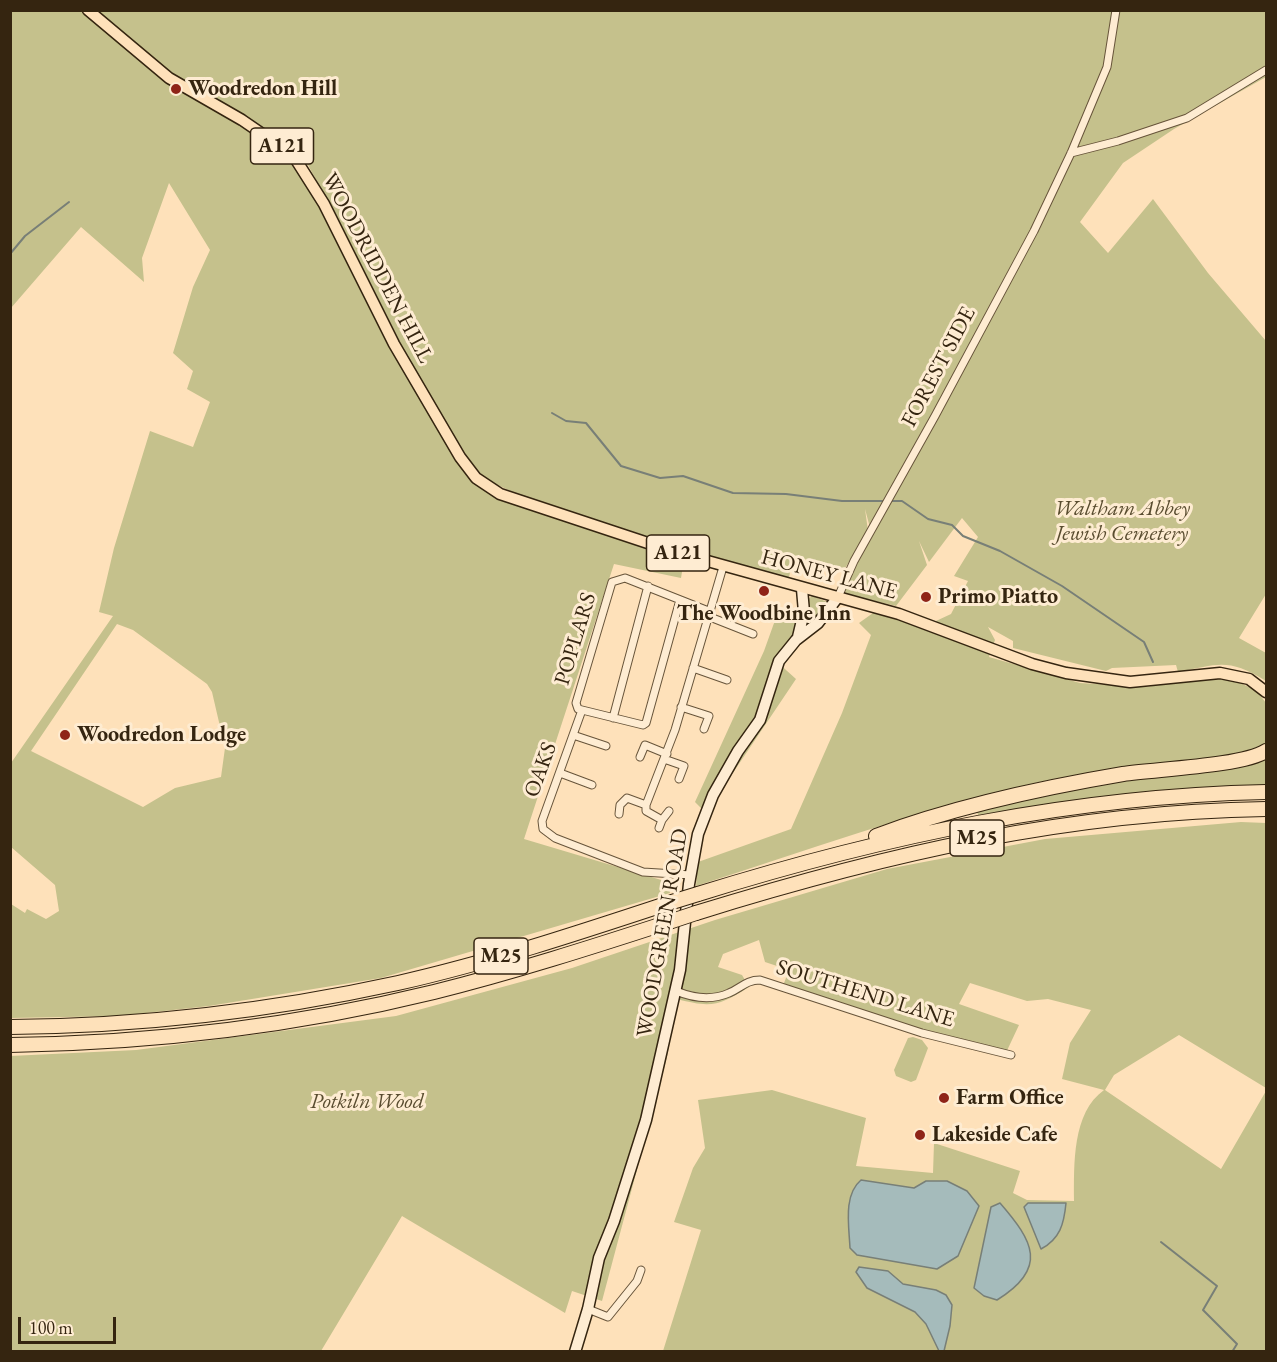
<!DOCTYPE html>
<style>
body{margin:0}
#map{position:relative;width:1277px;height:1362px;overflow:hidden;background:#fee1ba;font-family:"EB Garamond",serif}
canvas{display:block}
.frame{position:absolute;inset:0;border:12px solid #352510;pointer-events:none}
.scale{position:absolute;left:18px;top:1317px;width:98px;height:27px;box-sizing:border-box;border:3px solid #352510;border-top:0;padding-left:8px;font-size:18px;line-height:21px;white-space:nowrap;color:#352510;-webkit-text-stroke:4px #feecd2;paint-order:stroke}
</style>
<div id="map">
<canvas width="1277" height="1362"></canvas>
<div class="frame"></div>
<div class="scale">100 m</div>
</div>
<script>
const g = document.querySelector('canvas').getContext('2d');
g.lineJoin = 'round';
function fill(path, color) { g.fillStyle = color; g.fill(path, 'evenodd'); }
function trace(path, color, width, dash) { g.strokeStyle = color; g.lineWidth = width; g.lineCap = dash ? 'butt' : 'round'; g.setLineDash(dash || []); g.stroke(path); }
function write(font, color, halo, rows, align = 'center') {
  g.font = font + ' "EB Garamond",serif'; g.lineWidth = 6; g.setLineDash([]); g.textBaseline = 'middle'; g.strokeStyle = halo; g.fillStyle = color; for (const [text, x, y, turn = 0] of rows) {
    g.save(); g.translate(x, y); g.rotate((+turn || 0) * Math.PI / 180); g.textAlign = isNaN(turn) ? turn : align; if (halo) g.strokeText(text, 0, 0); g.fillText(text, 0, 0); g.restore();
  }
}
fill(new Path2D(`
 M10,11H86L165,79L265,136L295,161L474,480L672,555L668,560H684L681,578L614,564L524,839L668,882L670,893L381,978L209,1006L119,1016L11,1018V904L25,913L27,909L46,919L59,911L55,885L11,847V763L113,616L99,612L114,548L150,431L193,447L210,402L187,389L193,371L173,353L193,287L210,250L169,183L142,258L144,282L81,227L11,308ZM117,624L133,630L207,684L212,692L225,748L221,777L175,788L143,807L31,751Z
 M98,11H1266V77L1174,129L1123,163L1080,222L1108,253L1153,199L1208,273L1266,341V594L1239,638L1266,653V681C1228,658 1220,664 1178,672L1176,665L1112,668L1106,671L1013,648V641L988,627L995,640L989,657L1080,683L1145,687L1207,679L1234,680L1257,691L1266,703V743L1257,751L1233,755C1164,763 1093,769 1026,785C914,812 805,851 696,886L698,862L791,829L842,713L871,635L859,623L873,613L923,627L951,614L968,581L954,576L978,537L962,518L929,562L919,541L927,565L896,606L842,593L872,535L865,509L868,531L844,570L793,556L788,583L534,502L487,480L469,462L386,321L353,248L308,165L279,137L161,67Z
 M812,596L830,603L809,625L807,600Z
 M802,609L796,638L776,661L796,679L706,813L695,802L764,651L778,612Z
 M1266,759V785L1054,803L978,815L976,809L1127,778L1257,763Z
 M1241,822L1266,823V1088L1179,1035L1114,1075L1105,1090L1221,1169L1266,1091V1351H663L701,1230L674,1222L693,1168L705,1148L698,1100L772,1090L866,1118L856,1166L933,1173L934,1143L1020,1171L1013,1193L1027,1200L1074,1201C1074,1164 1072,1113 1104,1090L1062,1079L1070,1043L1091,1010L1048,999L1027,1001L970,983L959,1004L1019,1025L1004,1057L781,991L789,970L765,962L759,940L723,954L718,967L742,975L749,987C719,1006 711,1008 677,999L667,1057L602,1301L572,1291L565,1313L402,1216L321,1351H11L10,1056L136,1050L396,1016L572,968L715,920L887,869L1045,839Z
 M913,1037L922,1040L928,1048L916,1080L911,1082L896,1076L894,1070L908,1038Z`), '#c5c18c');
const water = new Path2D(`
 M861,1180L914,1188L926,1181H947L967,1191L979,1206L958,1256L937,1269L857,1255L850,1248C849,1226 843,1195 861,1180Z
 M1000,1203C1033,1241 1049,1268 997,1300L984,1296L974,1288L991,1207Z
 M1028,1203H1066C1064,1224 1060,1239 1041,1249L1024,1207Z
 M859,1267L888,1271L903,1284L936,1290L946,1295L952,1305L950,1326L944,1351H939L926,1324L915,1312L867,1288L856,1272Z`);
fill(water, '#a5bbbb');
trace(water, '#787f77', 1.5);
trace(new Path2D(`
 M10,254L25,236L69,202
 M552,413L566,421L586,423L621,466L660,478L683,476L733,493L786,494L842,501H884
 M890,501H902L928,519L952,525L963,536L1000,551L1062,586L1144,642L1153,662
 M1161,1242L1217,1286L1203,1310L1237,1344L1232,1352`), '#787f77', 2);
const street = new Path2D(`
 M1071,153L1118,141L1187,118L1266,70
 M838,597L854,561L935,416L1034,231L1071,153L1107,67L1116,10
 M680,600L646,723L643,725L578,709L576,703L612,582L625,578L711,612
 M710,617L753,634
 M693,668L727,680
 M681,707L709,716L704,729
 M582,710L542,821L543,829L555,838L643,872L691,875
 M613,718L648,586
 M573,735L606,746
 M640,757L645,745L667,754
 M664,759L684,766L679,779
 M560,773L592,785
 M646,805L675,730L723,567
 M646,805V811L662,820L659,828
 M619,814L620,805L627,798L646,805
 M662,820L669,811
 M676,991C693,998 711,1001 729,993C741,988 746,980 760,980L922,1033L1011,1055
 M588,1309L608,1317L637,1281L641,1270`);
const secondary = new Path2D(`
 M798,637L804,612L802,589
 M575,1352L588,1309L599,1258L614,1221L646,1120L680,970L689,884L698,834L713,795L738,751L760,720L779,661L796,640L818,623L838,597`);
const primary = new Path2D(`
 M88,10L169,78L242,120L293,155L324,204L394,344L460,457L476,478L500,494L675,552L899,614L1032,664L1066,673L1130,682L1220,673L1249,679L1266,692`);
const highway = new Path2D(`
 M876,836C956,806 1040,788 1123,774C1156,769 1243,766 1266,751
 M698,894C884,836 1072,796 1266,792
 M696,913C886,854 1067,812 1266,809
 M10,1027C141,1026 270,1011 398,983C491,962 581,932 672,902
 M10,1045C153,1043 295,1026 434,992C514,972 592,947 669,922`);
trace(street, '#67543a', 9);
trace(secondary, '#352510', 13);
trace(primary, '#352510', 13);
trace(highway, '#352510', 16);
trace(street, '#feecd2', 7);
trace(secondary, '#feecd2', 10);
trace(primary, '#fee1ba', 10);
trace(highway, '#fee1ba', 14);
const highwayBridge = new Path2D(`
 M672,902L698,894
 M669,922L696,913`);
trace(highwayBridge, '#352510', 16, []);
trace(highwayBridge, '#fee1ba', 14);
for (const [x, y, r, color] of [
 [176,89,6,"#8f2418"],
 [764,591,6,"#8f2418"],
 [926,597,6,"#8f2418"],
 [65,735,6,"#8f2418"],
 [944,1098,6,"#8f2418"],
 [920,1135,6,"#8f2418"]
]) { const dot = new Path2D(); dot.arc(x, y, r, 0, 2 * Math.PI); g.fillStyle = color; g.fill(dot); trace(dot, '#feecd2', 2); }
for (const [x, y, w] of [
 [282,146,63],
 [678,553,63],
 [977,838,54],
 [501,956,54]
]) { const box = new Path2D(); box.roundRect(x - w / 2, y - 18, w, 36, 4.5); g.fillStyle = '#feecd2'; g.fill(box); trace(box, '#352510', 1.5); }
write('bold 21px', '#352510', null, [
 ["A121",282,146],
 ["A121",678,553],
 ["M25",977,838],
 ["M25",501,956]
]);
write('bold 22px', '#352510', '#feecd2', [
 ["Woodredon Hill",188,89],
 ["Primo Piatto",938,597],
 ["The Woodbine Inn",764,614,"center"],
 ["Woodredon Lodge",77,735],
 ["Farm Office",956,1098],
 ["Lakeside Cafe",932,1135]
], 'left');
write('22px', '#352510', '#feecd2', [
 ["WOODRIDDEN HILL",377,268,62],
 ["FOREST SIDE",939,367,-62],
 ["HONEY LANE",829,575,15],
 ["POPLARS",576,639,-73],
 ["OAKS",541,770,-70],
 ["WOODGREEN ROAD",663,933,-80],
 ["SOUTHEND LANE",865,994,17]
]);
write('italic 22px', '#594c2f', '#feecd2', [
 ["Waltham Abbey",1122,509],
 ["Jewish Cemetery",1122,534],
 ["Potkiln Wood",367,1102]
]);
</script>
